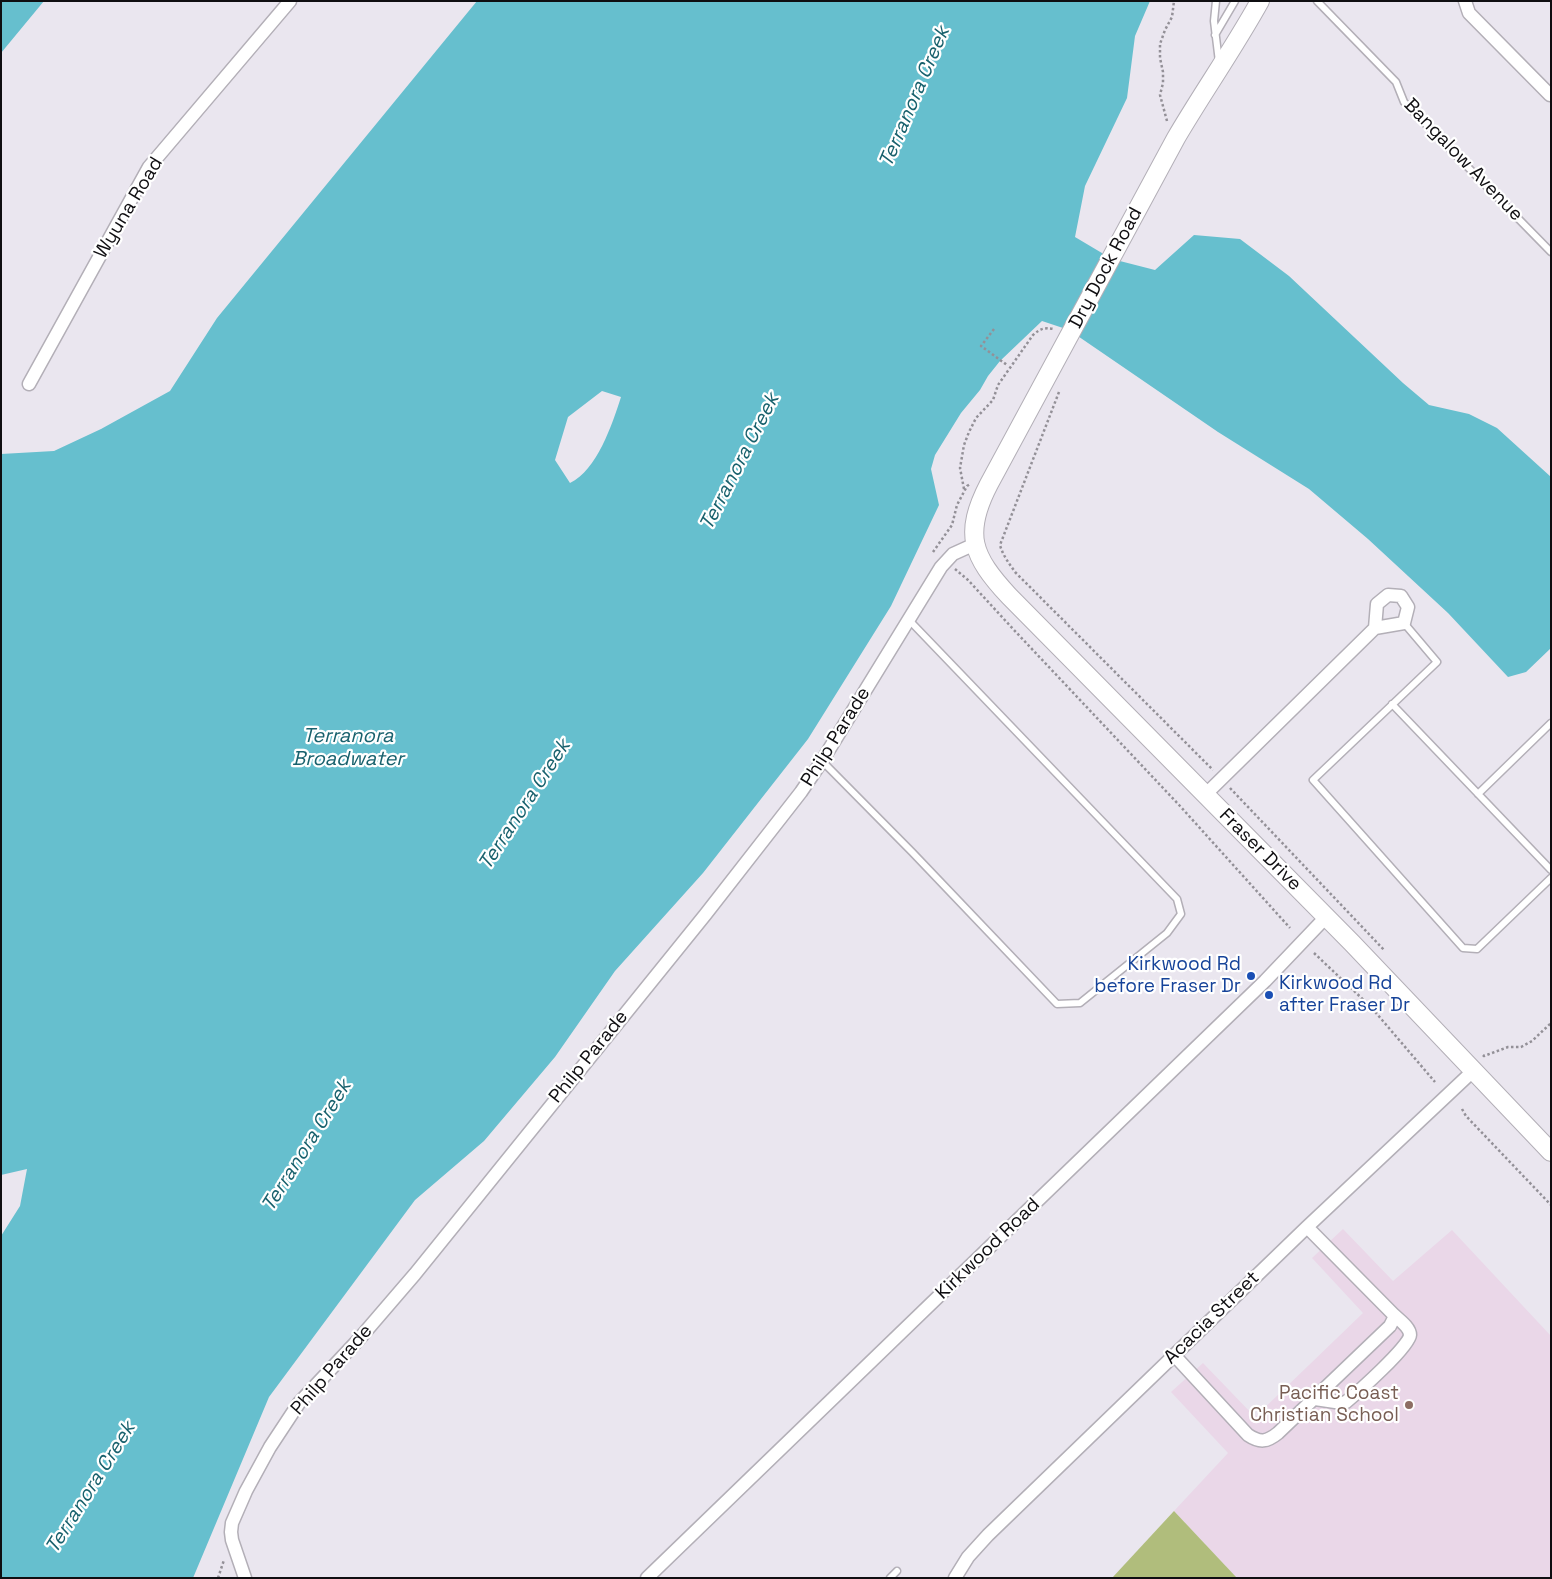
<!DOCTYPE html>
<style>
body{margin:0}
#map{position:relative;width:1552px;height:1579px;overflow:hidden;background:#eae6ef;font-family:"Space Grotesk",sans-serif}
canvas{display:block}
.frame{position:absolute;inset:0;border:2px solid #0f0e11;pointer-events:none}
</style>
<div id="map">
<canvas width="1552" height="1579"></canvas>
<div class="frame"></div>
</div>
<script>
const g = document.querySelector('canvas').getContext('2d');
g.lineJoin = 'round';
function fill(path, color) { g.fillStyle = color; g.fill(path, 'evenodd'); }
function trace(path, color, width, dash) { g.strokeStyle = color; g.lineWidth = width; g.lineCap = dash ? 'butt' : 'round'; g.setLineDash(dash || []); g.stroke(path); }
function write(font, color, halo, rows, align = 'center') {
  g.font = font + ' "Space Grotesk",sans-serif'; g.lineWidth = 4.5; g.setLineDash([]); g.textBaseline = 'middle'; g.strokeStyle = halo; g.fillStyle = color; for (const [text, x, y, turn = 0] of rows) {
    g.save(); g.translate(x, y); g.rotate((+turn || 0) * Math.PI / 180); g.textAlign = isNaN(turn) ? turn : align; if (halo) g.strokeText(text, 0, 0); g.fillText(text, 0, 0); g.restore();
  }
}
fill(new Path2D(`
 M1343,1229L1393,1281L1452,1230L1551,1336V1578H1237L1174,1511L1228,1453L1171,1392L1203,1363L1255,1417L1363,1313L1312,1258Z`), '#ead7e8');
fill(new Path2D(`
 M1174,1511L1237,1578H1112Z`), '#b0bd7c');
fill(new Path2D(`
 M1,1H44L1,53Z
 M477,1H1150L1135,36L1127,98L1085,186L1075,237L1112,259L1155,270L1194,235L1240,239L1289,276L1403,383L1429,405L1469,414L1497,428L1551,477V648L1526,672L1508,677L1448,613L1368,539L1309,489L1218,432L1069,330L1042,321L1000,361L988,376L980,390L961,413L935,455L931,469L939,505L891,606L808,739L703,873L615,971L555,1057L484,1141L415,1200L269,1397L193,1578H1V1236L20,1206L27,1169L1,1175V454L54,451L101,429L170,391L217,318ZM602,391L621,397C612,425 597,470 570,483L555,460L568,417Z`), '#66bfce');
const lane = new Path2D(`
 M1216,1L1214,21L1219,62
 M1317,1L1396,82L1404,102L1551,252
 M1215,35L1235,1
 M1404,623L1437,662L1313,780L1463,948L1477,949L1551,878
 M1392,704L1551,870
 M822,761L912,852L1057,1004L1080,1003L1167,933L1181,914L1177,899L909,620
 M1478,794L1551,723
 M890,1578L897,1571`);
const street = new Path2D(`
 M1465,1L1469,13L1550,95
 M29,384L149,167L290,1
 M1205,795L1375,628L1377,604L1388,595L1401,596L1408,607L1404,623L1375,628
 M1174,1355L1248,1435C1260,1443 1267,1442 1278,1433L1390,1326L1394,1318L1393,1314L1307,1227
 M1315,1399L1342,1403L1346,1402C1357,1393 1410,1346 1410,1335C1410,1327 1398,1319 1393,1314
 M245,1578L232,1540L231,1532L232,1523L246,1491L270,1447L299,1403L360,1338L415,1274L705,915L801,792L822,761L941,567L953,554L975,544
 M647,1578L1265,981L1326,917
 M955,1578L968,1557L988,1535L1307,1227L1473,1071`);
const secondary = new Path2D(`
 M1260,1C1234,48 1203,92 1176,138L989,484C963,534 972,556 1009,596L1352,943L1551,1152`);
trace(lane, '#b3afb7', 9);
trace(street, '#b3afb7', 15);
trace(secondary, '#b3afb7', 20);
trace(new Path2D(`
 M1167,121L1160,95L1163,83V72L1160,58V44L1165,30L1172,17L1174,1
 M994,329L981,346L1007,365
 M1059,392L1000,545C1003,556 1009,563 1015,572L1213,770
 M964,489L960,468L964,445L969,432L976,418L993,400L998,385L1033,335C1040,329 1044,327 1054,329
 M933,552L952,525L957,505L967,486L970,484
 M955,569L968,580L1014,630L1180,806L1290,928
 M1230,788L1385,951
 M1314,953L1371,1007L1435,1082
 M1483,1055L1484,1056L1508,1047H1521L1532,1041L1551,1023
 M1462,1109L1466,1116L1551,1205
 M218,1578L224,1560`), '#939097', 2.5, [2.5, 2.5]);
trace(lane, '#fff', 6);
trace(street, '#fff', 12);
trace(secondary, '#fff', 18);
for (const [x, y, r, color] of [
 [1251,976,5,"#1a4fb4"],
 [1269,995,5,"#1a4fb4"],
 [1409,1405,5,"#8d6e63"]
]) { const dot = new Path2D(); dot.arc(x, y, r, 0, 2 * Math.PI); g.fillStyle = color; g.fill(dot); trace(dot, '#fff', 2); }
write('19px', '#0f0e11', '#fff', [
 ["Bangalow Avenue",1463,160,46],
 ["Wyuna Road",129,208,-59],
 ["Dry Dock Road",1106,268,-62],
 ["Philp Parade",836,737,-58],
 ["Fraser Drive",1260,850,45],
 ["Philp Parade",589,1057,-51],
 ["Kirkwood Road",988,1249,-44],
 ["Acacia Street",1212,1318,-44],
 ["Philp Parade",332,1370,-49]
]);
write('19px', '#164399', '#fff', [
 ["Kirkwood Rd",1241,965],
 ["before Fraser Dr",1241,987],
 ["Kirkwood Rd",1279,984,"left"],
 ["after Fraser Dr",1279,1006,"left"]
], 'right');
write('19px', '#785e54', '#fff', [
 ["Pacific Coast",1399,1394],
 ["Christian School",1399,1416]
], 'right');
write('italic 20px', '#18616d', '#fff', [
 ["Terranora Creek",915,97,-67],
 ["Terranora Creek",740,462,-63],
 ["Terranora",348,737],
 ["Broadwater",348,760],
 ["Terranora Creek",525,805,-57],
 ["Terranora Creek",307,1146,-58],
 ["Terranora Creek",91,1488,-58]
]);
</script>
